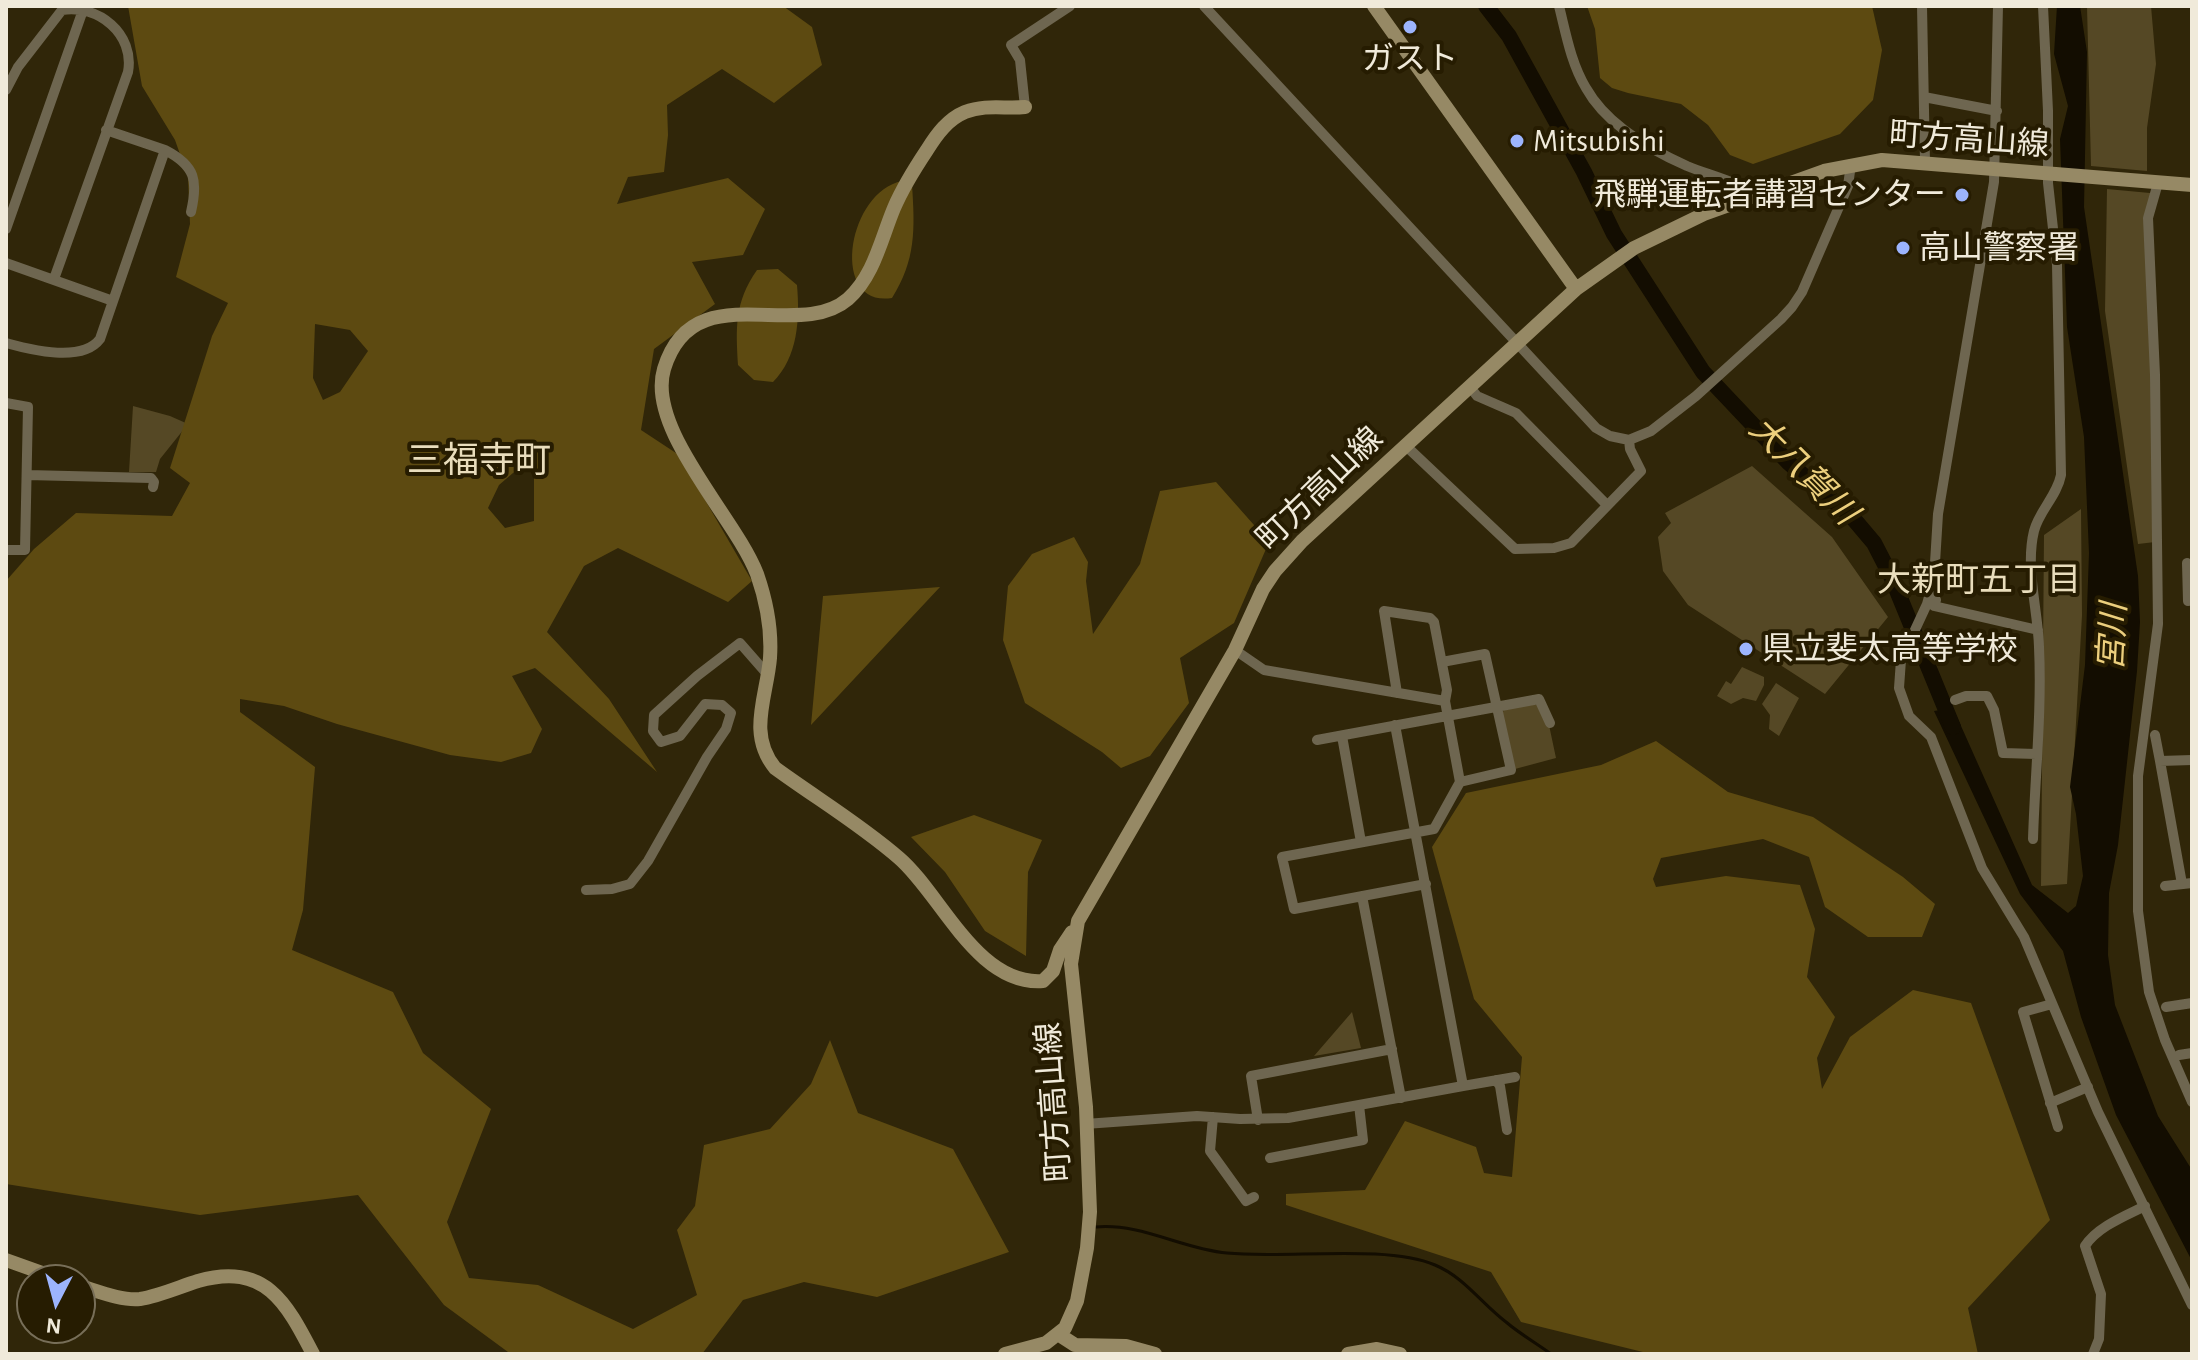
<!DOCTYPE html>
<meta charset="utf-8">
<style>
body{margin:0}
#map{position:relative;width:2198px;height:1360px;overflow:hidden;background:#302609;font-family:"Alegreya Sans",sans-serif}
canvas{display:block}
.frame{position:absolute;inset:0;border:8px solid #f0eada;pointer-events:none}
.north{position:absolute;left:16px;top:1264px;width:80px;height:80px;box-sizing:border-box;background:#261c01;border:2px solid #776e58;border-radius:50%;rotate:186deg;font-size:22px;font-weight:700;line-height:32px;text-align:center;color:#f0eada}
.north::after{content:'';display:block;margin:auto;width:28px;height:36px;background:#9cb4fd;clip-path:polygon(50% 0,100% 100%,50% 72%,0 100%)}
</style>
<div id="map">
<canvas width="2198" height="1360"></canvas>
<div class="frame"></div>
<div class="north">N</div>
</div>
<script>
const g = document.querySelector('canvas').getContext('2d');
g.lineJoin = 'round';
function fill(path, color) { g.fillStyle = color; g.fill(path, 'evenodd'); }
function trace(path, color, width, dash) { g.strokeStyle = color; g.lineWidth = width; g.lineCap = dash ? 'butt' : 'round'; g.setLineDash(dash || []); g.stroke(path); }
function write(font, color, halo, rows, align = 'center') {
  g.font = font + ' "Alegreya Sans","Noto Sans JP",sans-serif'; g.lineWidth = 8; g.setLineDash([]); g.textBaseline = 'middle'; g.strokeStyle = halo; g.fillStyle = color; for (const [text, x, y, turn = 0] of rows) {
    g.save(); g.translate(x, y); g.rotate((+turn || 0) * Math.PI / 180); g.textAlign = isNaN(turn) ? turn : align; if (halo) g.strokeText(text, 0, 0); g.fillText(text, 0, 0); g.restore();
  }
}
fill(new Path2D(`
 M2087,6H2151L2156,64L2147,128V171L2091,166Z
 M2107,189L2150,193L2155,542L2138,544L2105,311Z
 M133,406L170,416L188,424L160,459L156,472H129Z
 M1752,466L1832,537L1888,617L1825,694L1688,605L1663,571L1658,537L1671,523L1665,513Z
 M2081,509L2082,615L2067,884L2041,886L2044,535Z
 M1742,667L1764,677V685L1756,701L1743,698L1731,704L1717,696L1726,681L1731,684Z
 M1776,683L1799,698L1779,736L1769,729L1770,715L1762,704Z
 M1537,704L1549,725L1556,758L1515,769L1502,715L1504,709Z
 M1352,1012L1361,1048L1314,1056Z`), '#554825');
fill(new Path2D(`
 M128,6H783L812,27L822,65L774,103L722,69L667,105L668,135L664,172L628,177L617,204L728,178L765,209L743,255L692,262L715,304L654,349L641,430L679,455L752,581L728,602L618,548L584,566L547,632L609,699L657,772L535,668L512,676L542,729L531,753L501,762L450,755L337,724L284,706L240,699V712L315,767L303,910L292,950L393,992L423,1053L491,1109L447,1222L469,1278L538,1285L633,1329L697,1295L677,1230L695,1206L704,1145L770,1129L811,1084L830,1040L858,1113L953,1149L1009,1252L877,1297L804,1282L743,1300L702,1354L508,1352L444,1305L358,1195L200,1215L6,1184V581L34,549L76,513L172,516L190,483L170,468L212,336L228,303L176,277L190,224L188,177L175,140L142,86ZM315,324L350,330L368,351L340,392L323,400L313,378ZM534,455V521L505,528L488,508L499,485Z
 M1587,6H1872L1882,50L1873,100L1840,134L1753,164L1730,155L1708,125L1681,104L1628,93L1612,88L1600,78L1595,29Z
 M902,181L912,185C915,229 916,260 892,298C830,308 846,193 902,181Z
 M778,269L797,285C800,319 798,357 773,382L754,380L738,365C736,328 734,303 757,270Z
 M1216,482L1269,542L1234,623L1180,658L1189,703L1150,756L1121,768L1102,752L1025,703L1003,640L1008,586L1032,554L1074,537L1088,562L1086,581L1093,634L1140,564L1160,491Z
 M940,587L811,725L823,596Z
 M1656,741L1728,792L1813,817L1903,877L1935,904L1922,937H1868L1825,907L1809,857L1763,839L1661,858L1653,879L1656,887L1726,876L1800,885L1815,929L1807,977L1835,1017L1817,1058L1822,1089L1850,1037L1913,990L1971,1003L2050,1220L1968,1308L1978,1354H1651L1521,1322L1491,1272L1286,1205V1194L1365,1190L1405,1121L1476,1147L1484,1173L1512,1177L1522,1057L1474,999L1432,847L1466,793L1601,765Z
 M974,815L1042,840L1028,872L1026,956L985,931L945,872L911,837Z`), '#5d4a11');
fill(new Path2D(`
 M2057,6H2080L2087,52L2084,207L2138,576L2140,622L2137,671L2118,845L2109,893L2108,955L2115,1005L2158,1116L2192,1170V1261L2116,1115L2081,1017L2063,951L2020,894L1934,711L1953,708L2032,885L2068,913L2076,906L2083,876L2076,814L2070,787L2085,665L2089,553L2084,437L2067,327L2060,139L2068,106L2054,54Z`), '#130d01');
trace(new Path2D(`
 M1096,1227C1142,1223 1182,1249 1227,1253C1285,1259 1385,1244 1435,1265C1464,1277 1481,1303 1506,1322C1520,1334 1536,1343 1551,1354`), '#130d01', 3);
trace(new Path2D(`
 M1486,6L1509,36L1584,172L1614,234L1703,372L1789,463L1852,517L1874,543L1891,576L1953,727`), '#130d01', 16);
trace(new Path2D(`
 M1204,6L1596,428L1610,436L1629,440L1651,431L1696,396L1781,319L1792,307L1802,292L1848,186L1851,164
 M1559,6C1566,34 1571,63 1586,88C1606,124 1651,150 1687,166C1711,176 1734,180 1755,195
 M1922,6L1925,162
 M1998,6L1994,182L1938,514L1934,579L1927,604L1901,660L1899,688L1909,716L1931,737L1982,868L2024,937L2098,1112L2192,1305
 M6,90L18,67L62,10C98,4 135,34 128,72L54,279
 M1924,97L1997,111
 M1025,107L1020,60L1011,45L1070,6
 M165,150C196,166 198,181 191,212
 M2158,183L2148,218L2155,375L2158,624L2138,776V911L2149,992L2165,1040L2192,1102
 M6,229L83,10
 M6,263L113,301
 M6,343C31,350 82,363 100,339L165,150L106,130
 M1470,387L1477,396L1516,413L1607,505
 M6,403L28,407L25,550H6
 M1406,446L1515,549L1554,548L1571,543L1641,471L1630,449L1629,440
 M27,475L151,478L154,482L153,487
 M2187,563L2188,601
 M1929,598L1936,600L1934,606L2038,630
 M1235,650L1264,670L1445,701
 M1442,662L1485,654L1511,770L1460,782
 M1397,693L1384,611L1430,618L1434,622L1447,690L1445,701L1460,782L1434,829L1282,857L1294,909L1426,884
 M1955,700L1966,696H1987L1994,710L2003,753L2036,754
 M2155,735L2160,761
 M1342,736L1361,842
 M1317,740L1539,699L1550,723
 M2033,839C2035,775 2042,711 2039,647C2038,610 2025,568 2034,531C2039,511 2057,496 2061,475L2057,265L2048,183V111L2043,6
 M2182,884L2160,761L2192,760
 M2165,886L2192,883
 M586,890L612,889L630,884L648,861L707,757L726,729L731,713L722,705L705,704L680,736L661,742L653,731L654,715L697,676L740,643L768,675
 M1362,896L1401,1098
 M2052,1004L2023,1012L2058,1127
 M2166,1007L2192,1003
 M2179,1055L2192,1053
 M1496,1080L1500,1086L1507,1130
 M1463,1086L1515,1077
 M2050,1103L2088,1087
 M1213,1117L1210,1151L1246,1201L1254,1197
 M1258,1120L1251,1076L1392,1049
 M1085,1124L1197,1116L1240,1119L1288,1118L1463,1086L1395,725
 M1270,1158L1363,1140L1359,1105
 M2093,1354L2099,1339L2101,1294L2085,1246C2097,1227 2125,1216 2145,1206`), '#6e6650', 10);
trace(new Path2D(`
 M1374,6L1576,289
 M1025,107C1005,109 986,104 965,112C948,119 937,134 927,150C915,168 903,187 894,208C881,239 874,276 848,299C797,343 693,273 664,369C646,429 735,517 757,574C766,600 772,629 770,658C767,696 747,734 775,768C816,798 860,824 899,858C941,894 977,986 1043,981L1053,971L1060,950L1072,932
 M6,1260L62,1280
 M80,1286C97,1291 122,1301 140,1299C159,1296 179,1287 198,1281C265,1262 286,1302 313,1354
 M1058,1334L1075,1345L1126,1346L1155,1354
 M1005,1354L1046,1343L1065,1328L1077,1301L1087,1248L1090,1212L1086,1107L1071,964L1078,921L1235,650L1263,589L1275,571L1302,541L1576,289L1634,248L1704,214L1824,171L1882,160L2192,185
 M1348,1354L1377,1349L1400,1354`), '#968965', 14);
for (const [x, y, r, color] of [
 [1410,27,8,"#9cb4fd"],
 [1517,141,8,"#9cb4fd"],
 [1962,195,8,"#9cb4fd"],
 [1903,248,8,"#9cb4fd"],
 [1746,649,8,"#9cb4fd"]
]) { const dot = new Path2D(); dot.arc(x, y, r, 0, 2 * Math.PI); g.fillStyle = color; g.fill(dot); trace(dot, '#261c01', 3); }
write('32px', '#f0eada', '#261c01', [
 ["ガスト",1410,59,"center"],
 ["Mitsubishi",1533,141],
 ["飛騨運転者講習センター",1946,195,"right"],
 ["高山警察署",1919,248],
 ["県立斐太高等学校",1762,649]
], 'left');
write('32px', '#f0eada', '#261c01', [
 ["町方高山線",1969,140,4],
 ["町方高山線",1320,489,-44],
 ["町方高山線",1054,1102,-94]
]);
write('italic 34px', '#eccf7d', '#261c01', [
 ["大八賀川",1803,471,45],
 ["宮川",2113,637,-87]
]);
write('34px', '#e9ddbc', '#261c01', [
 ["大新町五丁目",1979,581]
]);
write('36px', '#e9ddbc', '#261c01', [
 ["三福寺町",479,461]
]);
</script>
